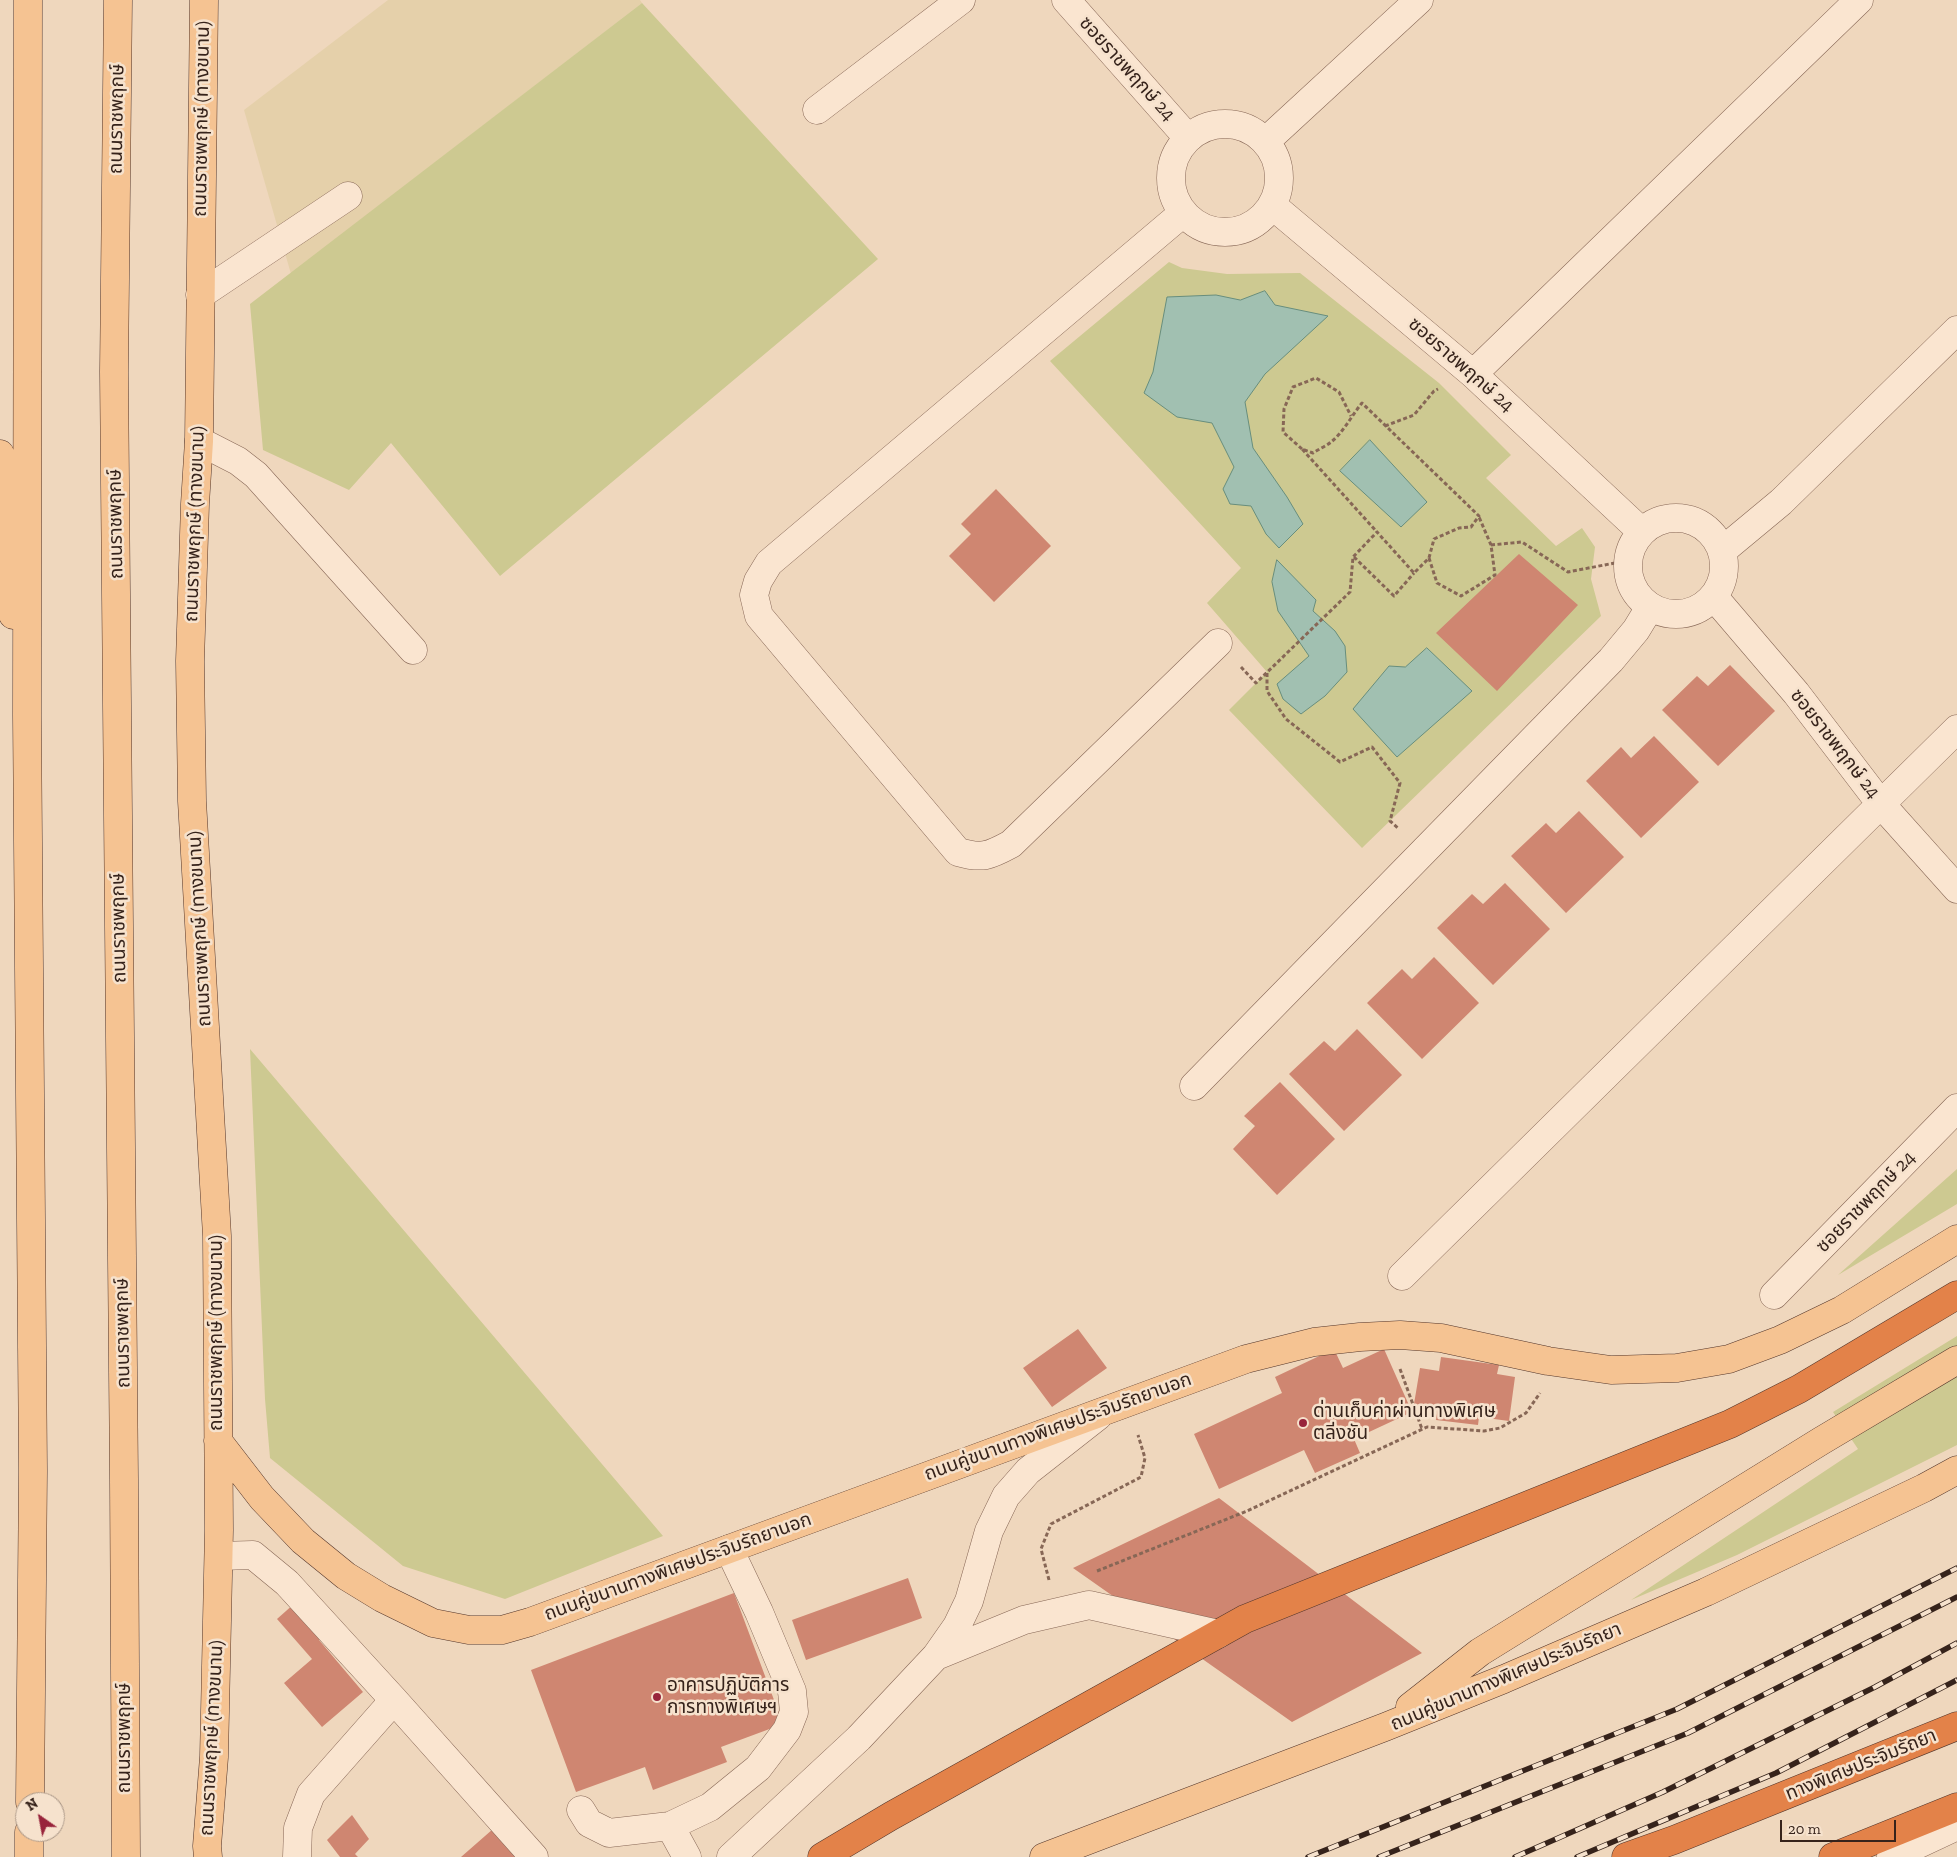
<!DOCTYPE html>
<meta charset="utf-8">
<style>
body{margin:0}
#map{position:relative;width:1957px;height:1857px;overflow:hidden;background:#efd7bd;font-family:"Zilla Slab",serif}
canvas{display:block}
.north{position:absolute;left:15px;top:1792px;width:50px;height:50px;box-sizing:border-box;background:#f6e2cd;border:1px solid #a99686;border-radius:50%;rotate:327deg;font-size:14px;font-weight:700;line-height:20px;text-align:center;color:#36231b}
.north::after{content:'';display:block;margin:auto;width:18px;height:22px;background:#98243b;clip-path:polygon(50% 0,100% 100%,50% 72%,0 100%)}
.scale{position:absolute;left:1780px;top:1820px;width:116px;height:22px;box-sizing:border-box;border:2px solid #36231b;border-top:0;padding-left:6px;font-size:15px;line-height:18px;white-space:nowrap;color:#36231b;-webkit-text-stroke:4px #f6e2cd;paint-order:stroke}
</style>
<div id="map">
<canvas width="1957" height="1857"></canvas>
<div class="north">N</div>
<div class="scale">20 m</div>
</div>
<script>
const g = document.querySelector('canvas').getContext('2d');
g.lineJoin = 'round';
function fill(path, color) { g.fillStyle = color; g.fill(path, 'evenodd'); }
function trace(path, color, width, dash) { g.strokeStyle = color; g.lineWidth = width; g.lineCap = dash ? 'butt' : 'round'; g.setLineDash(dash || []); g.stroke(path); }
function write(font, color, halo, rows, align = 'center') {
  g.font = font + ' "Zilla Slab","Noto Sans Thai",serif'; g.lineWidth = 5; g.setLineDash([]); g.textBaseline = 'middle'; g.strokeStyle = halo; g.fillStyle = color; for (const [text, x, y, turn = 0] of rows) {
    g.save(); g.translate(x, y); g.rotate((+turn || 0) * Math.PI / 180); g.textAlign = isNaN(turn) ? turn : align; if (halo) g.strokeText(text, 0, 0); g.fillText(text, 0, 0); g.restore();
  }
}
fill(new Path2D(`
 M388,0H640L642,3L291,274L244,110Z`), '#e5d0aa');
fill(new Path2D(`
 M642,3L878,259L500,576L391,443L349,490L263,450L250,304Z
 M1169,262L1182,268L1227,274L1300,273L1439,383L1511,455L1486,478L1556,546L1582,528L1595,547L1591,579L1601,616L1362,848L1229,710L1267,672L1207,603L1241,568L1050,361Z
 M250,1049L663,1536L505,1599L403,1566L270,1458L265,1399Z
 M1957,1169V1204L1838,1275Z
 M1957,1336V1445L1737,1555L1631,1600L1858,1449L1833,1412Z`), '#cdc991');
const water = new Path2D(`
 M1265,291L1275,305L1328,316L1265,374L1245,402L1253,448L1287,497L1303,524L1279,548L1266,534L1251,506L1230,504L1223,489L1234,467L1212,423L1177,417L1144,393L1153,372L1167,297L1216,295L1240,300Z
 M1370,440L1427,502L1401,527L1340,471Z
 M1277,560L1316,600L1313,611L1335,631L1345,646L1347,672L1325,696L1301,714L1283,699L1277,684L1309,656L1278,611L1272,582Z
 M1427,648L1472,691L1397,757L1353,709L1389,666L1405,667Z`);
fill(water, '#a1c0b1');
trace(water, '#688e7d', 1);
fill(new Path2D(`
 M996,489L1051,546L994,602L949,556L971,534L961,524Z
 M1519,554L1578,605L1497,691L1436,633Z
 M1730,665L1775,711L1718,766L1662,710L1697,676L1708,686Z
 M1654,736L1699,782L1641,838L1586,781L1621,747L1631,758Z
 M1579,811L1624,857L1566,913L1511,856L1546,823L1556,833Z
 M1505,883L1550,929L1493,985L1437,928L1472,894L1483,904Z
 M1434,957L1479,1003L1422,1059L1367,1003L1402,969L1412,979Z
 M1357,1029L1402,1075L1344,1131L1289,1074L1324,1041L1335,1051Z
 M1280,1082L1335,1139L1277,1195L1233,1149L1255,1126L1244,1116Z
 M1078,1329L1107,1368L1052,1407L1023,1368Z
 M1334,1349L1343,1368L1384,1349L1412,1412L1354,1439L1360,1453L1315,1473L1304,1450L1219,1489L1194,1434L1282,1393L1275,1377Z
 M1441,1357L1499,1365L1497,1374L1515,1377L1509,1421L1479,1417L1478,1425L1436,1420L1438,1407L1414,1404L1420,1368L1439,1371Z
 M1219,1498L1422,1653L1292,1722L1073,1568Z
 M908,1578L922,1618L806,1660L792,1620Z
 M734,1593L783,1724L721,1747L727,1762L653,1790L645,1767L576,1792L531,1670Z
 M295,1603L324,1636L319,1640L363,1692L322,1727L284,1683L312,1659L277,1619Z
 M352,1815L369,1839L355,1854L358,1857H340L327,1840Z
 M493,1829L519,1857H461Z`), '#cf8671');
const minor = new Path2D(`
 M1066,0L1188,138
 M817,110L961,0
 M1171 178a54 54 0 1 1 108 0a54 54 0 1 1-108 0Z
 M1266,141L1419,0
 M1273,206L1473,374L1642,532
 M1183,213L769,563L758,581L754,595L759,616L958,852C982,859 989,856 1011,844L1218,643
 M200,295L348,196
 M1473,374L1859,0
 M199,441L238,461L256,475L413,650
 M1628 566a48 48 0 1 1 96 0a48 48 0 1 1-96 0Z
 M1722,551L1781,502L1957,330
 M1714,597L1796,693L1880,803L1957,889
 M1194,1086L1611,660L1636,630L1650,607
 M1402,1276L1957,729
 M1774,1295L1957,1108
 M219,1556L253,1555L287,1583L394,1700L534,1857
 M936,1656L1024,1620L1089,1605L1218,1634
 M581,1810L589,1823L609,1833L670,1826
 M297,1857L298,1828L311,1794L394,1700
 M687,1857L670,1826L710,1807L758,1768L787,1730L794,1712L792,1691L759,1612L729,1549
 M731,1857L859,1738L936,1656L957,1626L969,1601L989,1531L1006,1496L1028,1471L1098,1416
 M1891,1857L1957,1826`);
const major = new Path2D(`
 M28,0L27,715L33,1471L30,1802
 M118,0L114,372L124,1479L126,1857
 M204,0L199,441L195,504L190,661L192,801L217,1236L219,1530L214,1757L207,1846L208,1857
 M0,454L6,566L13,615
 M218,1441L262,1498L303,1541L346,1576L382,1598L433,1623L469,1630H502L530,1622L1246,1359L1314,1342L1360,1337L1400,1335L1441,1338L1548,1361L1611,1370L1677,1368L1729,1359L1780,1340L1842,1310L1957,1239
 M1410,1707L1480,1652L1821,1441L1957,1360
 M29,1857V1832
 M1044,1857L1385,1727L1504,1679L1706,1592L1924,1488L1957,1470`);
const highway = new Path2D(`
 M822,1857L891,1816L1245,1619L1730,1424L1799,1389L1957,1295
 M1626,1857L1674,1840L1957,1726
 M1833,1857L1957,1807`);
trace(minor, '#876756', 29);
trace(major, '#54362b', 29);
trace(highway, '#54362b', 29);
trace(new Path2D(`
 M1385,426L1414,415L1434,391L1438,389
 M1302,449L1283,432L1284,409L1293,387L1316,378L1339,392L1351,416
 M1491,545L1522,542L1568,572L1625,561
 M1354,557L1394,596L1414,573
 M1429,558L1437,583L1461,596L1495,575L1491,545L1479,517
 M1241,667L1256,683L1350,592L1353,557L1377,532L1414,573L1429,558L1434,539L1459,528L1471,527L1479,516L1362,403C1352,415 1343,433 1331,442C1326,446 1319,449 1313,453L1302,449L1377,532
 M1267,673V691L1286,719L1340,762L1372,747L1400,783L1390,821L1398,828
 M1400,1369L1422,1429
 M1097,1571L1247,1511L1427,1427L1484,1431L1500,1428L1526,1413L1540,1393
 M1049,1580L1041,1549L1051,1524L1141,1477L1145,1458L1138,1435`), '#876756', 3, [4, 2.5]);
trace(minor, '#fae5d0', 28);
trace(major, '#f5c392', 28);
trace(highway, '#e38249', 28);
const rail = new Path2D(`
 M1308,1857L1677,1709L1957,1568
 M1379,1857L1688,1733L1957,1597
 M1515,1857L1663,1792L1875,1687L1957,1643
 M1577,1857L1776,1773L1957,1680`);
trace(rail, '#36231b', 5.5);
trace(rail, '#f6e2cd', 4, [11]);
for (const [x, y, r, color] of [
 [1303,1423,5,"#98243b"],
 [657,1697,5,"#98243b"]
]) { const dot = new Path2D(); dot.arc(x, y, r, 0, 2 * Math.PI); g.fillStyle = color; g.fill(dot); trace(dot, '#f6e2cd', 2); }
write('19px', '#36231b', '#f6e2cd', [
 ["ซอยราชพฤกษ์ 24",1127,69,48],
 ["ถนนราชพฤกษ์",117,119,-89],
 ["ถนนราชพฤกษ์ (ทางขนาน)",202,119,-89],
 ["ซอยราชพฤกษ์ 24",1461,365,41],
 ["ถนนราชพฤกษ์",116,524,-91],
 ["ถนนราชพฤกษ์ (ทางขนาน)",195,524,-88],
 ["ซอยราชพฤกษ์ 24",1835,744,52],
 ["ถนนราชพฤกษ์",119,928,-91],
 ["ถนนราชพฤกษ์ (ทางขนาน)",200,929,-93],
 ["ซอยราชพฤกษ์ 24",1866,1202,-46],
 ["ถนนราชพฤกษ์",123,1333,-91],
 ["ถนนราชพฤกษ์ (ทางขนาน)",217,1333,-90],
 ["ถนนคู่ขนานทางพิเศษประจิมรัถยานอก",1058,1427,-20],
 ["ถนนคู่ขนานทางพิเศษประจิมรัถยานอก",678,1567,-20],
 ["ถนนคู่ขนานทางพิเศษประจิมรัถยา",1506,1677,-23],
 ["ถนนราชพฤกษ์",125,1738,-90],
 ["ถนนราชพฤกษ์ (ทางขนาน)",212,1738,-87],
 ["ทางพิเศษประจิมรัถยา",1861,1765,-22]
]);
write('19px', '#36231b', '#f6e2cd', [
 ["ด่านเก็บค่าผ่านทางพิเศษ",1313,1412],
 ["ตลิ่งชัน",1313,1434],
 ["อาคารปฏิบัติการ",667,1686],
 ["การทางพิเศษฯ",667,1708]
], 'left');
</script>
